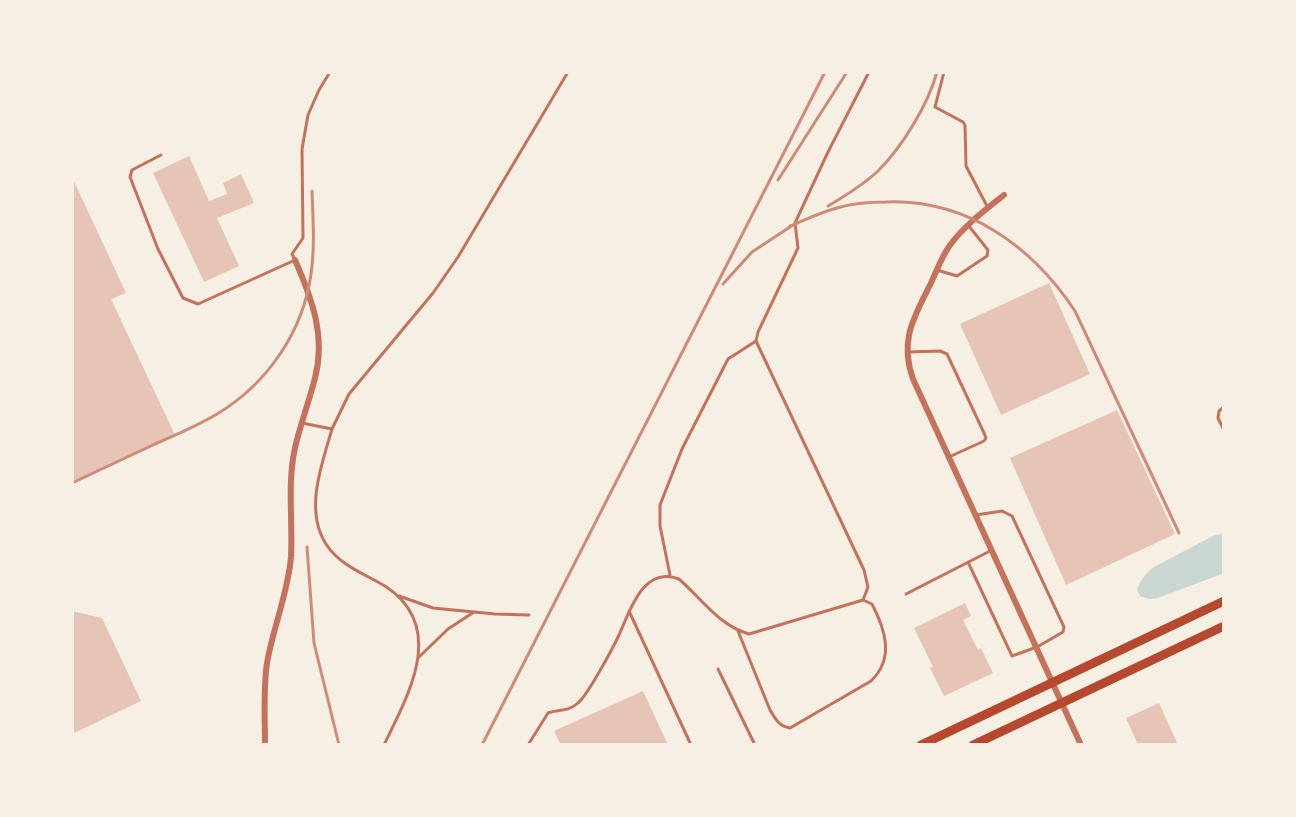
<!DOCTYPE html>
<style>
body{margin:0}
#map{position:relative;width:1296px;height:817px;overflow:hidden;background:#f6efe4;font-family:"DejaVu Sans",sans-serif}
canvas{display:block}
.frame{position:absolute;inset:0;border:74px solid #f6efe4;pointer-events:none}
</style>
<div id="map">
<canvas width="1296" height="817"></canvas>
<div class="frame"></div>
</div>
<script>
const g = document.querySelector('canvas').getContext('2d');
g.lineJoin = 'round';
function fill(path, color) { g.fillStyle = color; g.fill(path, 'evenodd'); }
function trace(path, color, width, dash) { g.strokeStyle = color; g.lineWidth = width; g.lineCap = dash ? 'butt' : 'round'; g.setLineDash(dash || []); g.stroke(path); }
fill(new Path2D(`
 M1224,533V573L1158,598L1149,599L1140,596L1137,590C1140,580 1146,573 1154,567L1213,536Z`), '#c9d6d2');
fill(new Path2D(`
 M189,156L209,201L227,194L223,183L241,174L254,203L217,218L239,266L204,282L153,173Z
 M72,177L126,293L111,299L175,435L72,483Z
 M1049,283L1090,374L1001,415L960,324Z
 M1117,410L1175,534L1066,585L1010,458Z
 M965,603L971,616L963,620L978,650L981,648L993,673L944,696L930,668L933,667L914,628Z
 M72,611L102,618L141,701L72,734Z
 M643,691L668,745H561L554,731Z
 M1159,703L1178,745H1138L1126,718Z`), '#e6c5b7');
trace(new Path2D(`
 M944,72L935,107L963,122L965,125L966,166L988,208
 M161,155L132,170L130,177L158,249L183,298L198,304L295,260L292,254L303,238L302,149L308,115L319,90L330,72
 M937,270L957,276L987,256L988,250L968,225
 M907,352L940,351L947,354L984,433L986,438L984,441L949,457
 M1224,407L1219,411L1218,418L1224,430
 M302,423L332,429L349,394L433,293L458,257L568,72
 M332,429C322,464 304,510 326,544C339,565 365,574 385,586C448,627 408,695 384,745
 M968,562L1012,656L1037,647L1063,632L1064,627L1012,516L1002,511L976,515
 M670,575L660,526V505L682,449L728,359L756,341
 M906,594L992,550
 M399,596L433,608L495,614L529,615
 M863,600L868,587L864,570L756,341L758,332L798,248L795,223L828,152L869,72
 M629,611L691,745
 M418,658L448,629L474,612
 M718,669L755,745
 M528,745L548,713C559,709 568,712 578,703C587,696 613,648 619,635C630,611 643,565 679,579C702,599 718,625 749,634L863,600L872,604C885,629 895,658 871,681L790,728C779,726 776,720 770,710L738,631`), '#c5725c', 3);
trace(new Path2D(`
 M1004,195C985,210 965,225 950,245C942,256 937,270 931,283C914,317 899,340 913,379L1081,745
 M265,745C265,718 263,690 267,663C273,628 288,593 291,557C293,521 287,484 295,448C300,425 309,402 315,378C326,336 312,299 295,260`), '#c5725c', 6);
trace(new Path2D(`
 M921,745L1224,601
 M973,745L1224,626`), '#b5482f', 9);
trace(new Path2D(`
 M778,180L847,72
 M828,206C845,196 863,185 878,171C902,147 928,105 937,72
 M790,226C805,220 821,212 837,208C853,203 870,202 886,202C967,199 1032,246 1075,311L1179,533
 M723,284L752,252L796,223
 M72,483C100,470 127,457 155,444C176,435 197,426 217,414C267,384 303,332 311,274C315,247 313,219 312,191
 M307,547L314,643L339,745
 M482,745L825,72`), '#cf8b77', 3);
</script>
